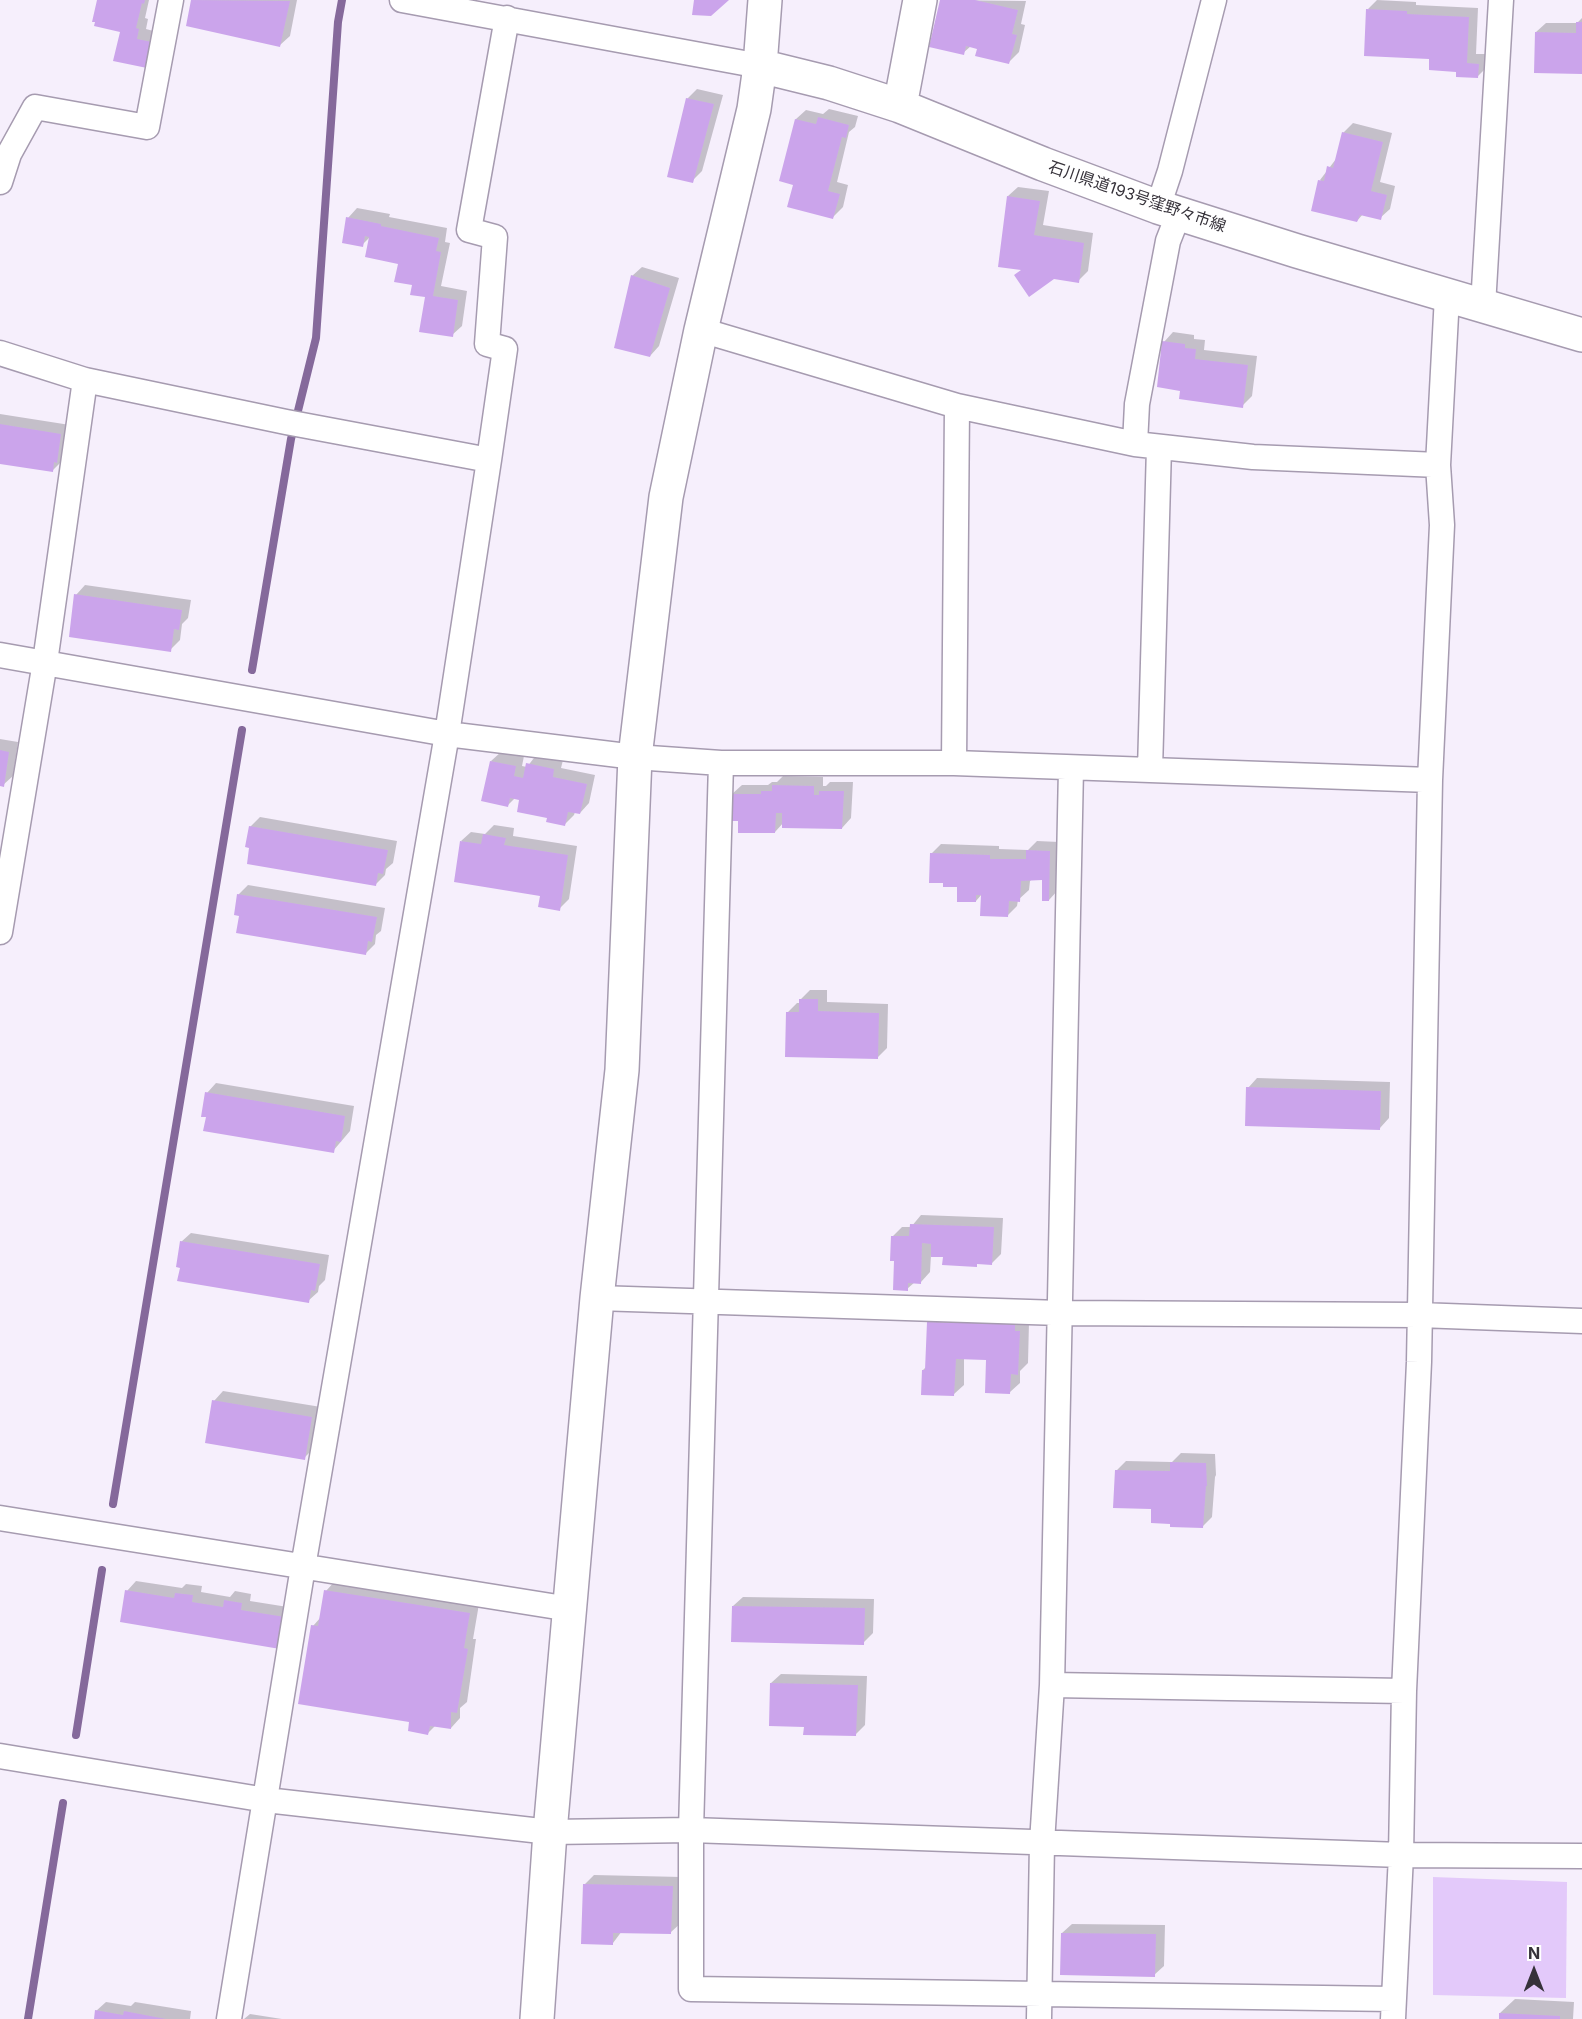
<!DOCTYPE html>
<meta charset="utf-8">
<style>
body{margin:0}
#map{position:relative;width:1582px;height:2019px;overflow:hidden;background:#f6effc;font-family:Inter,sans-serif}
canvas{display:block}
.north{position:absolute;left:1504px;top:1941px;width:60px;height:60px;-webkit-text-stroke:4px #fff;paint-order:stroke;rotate:0deg;font-size:16px;font-weight:700;line-height:24px;text-align:center;color:#36323a}
.north::after{content:'';display:block;margin:auto;width:21px;height:27px;background:#36323a;clip-path:polygon(50% 0,100% 100%,50% 72%,0 100%)}
</style>
<div id="map">
<canvas width="1582" height="2019"></canvas>
<div class="north">N</div>
</div>
<script>
const g = document.querySelector('canvas').getContext('2d');
g.lineJoin = 'round';
function fill(path, color) { g.fillStyle = color; g.fill(path, 'evenodd'); }
function trace(path, color, width, dash) { g.strokeStyle = color; g.lineWidth = width; g.lineCap = dash ? 'butt' : 'round'; g.setLineDash(dash || []); g.stroke(path); }
function write(font, color, halo, rows, align = 'center') {
  g.font = font + ' Inter,"Noto Sans JP",sans-serif'; g.lineWidth = 4.5; g.setLineDash([]); g.textBaseline = 'middle'; g.strokeStyle = halo; g.fillStyle = color; for (const [text, x, y, turn = 0] of rows) {
    g.save(); g.translate(x, y); g.rotate((+turn || 0) * Math.PI / 180); g.textAlign = isNaN(turn) ? turn : align; if (halo) g.strokeText(text, 0, 0); g.fillText(text, 0, 0); g.restore();
  }
}
fill(new Path2D(`
 M1433,1877L1567,1882L1566,1998L1433,1995Z`), '#e3c9fa');
fill(new Path2D(`
 M99,0H149L145,18L148,19L146,29L161,33L156,57L121,31Z
 M193,0H297L290,36L280,45L187,25Z
 M942,0L1026,1L1021,24L1025,25L1019,52L1009,62L971,46L963,53Z
 M1377,0L1416,2V5L1478,8L1476,54H1488L1487,67L1477,77L1458,70L1431,57L1368,9Z
 M1582,18V73L1536,32L1546,23H1577Z
 M697,89L723,95L702,171L692,181L687,99Z
 M829,109L858,116L855,127L849,132L837,182L848,185L843,207L833,217L795,183L796,119L806,110L823,114Z
 M1353,123L1392,133L1380,182L1395,186L1390,209L1380,218L1363,214L1357,221L1320,180L1336,159L1343,133Z
 M1018,187L1049,191L1043,225L1093,233L1088,271L1078,281L1023,268L1008,196Z
 M357,208L390,214L389,217L447,228L445,242L450,243L441,286L467,291L462,326L452,335L426,296L414,284L400,263L370,237L362,245L348,218Z
 M642,267L679,278L659,346L650,356L632,276Z
 M1173,332L1194,335V339L1205,340L1204,350L1257,356L1252,396L1242,406L1182,389L1164,342Z
 M0,414L70,425L62,461L53,470L0,462Z
 M85,585L191,600L188,618L182,624L180,640L170,650L76,595Z
 M0,739L18,742L13,776L3,785H0Z
 M501,752L524,756L522,766L527,767L537,754L563,760L561,768L595,775L589,803L580,813L575,812L574,815L564,825L521,799L515,798L508,805L491,761Z
 M783,776L823,777V786H826L830,782H853L851,818L842,828L784,822L775,832L740,819L732,794L742,785H768L772,782H777Z
 M260,817L397,841L393,863L386,869L385,875L376,884L250,827Z
 M494,825L514,828L513,836L577,846L569,899L559,909L461,841L471,832L485,834Z
 M1037,841L1059,842L1058,890L1049,900L1044,878H1033L1030,881L1029,890L1018,900L1017,906L1008,915L982,894L976,901L959,886L931,854L941,844L999,846V849L1028,850Z
 M248,885L385,908L381,931L376,935L375,944L366,953L241,915L238,895Z
 M810,990H827V1002L888,1004L887,1048L877,1058L788,1012L797,1003H800L801,999Z
 M1257,1078L1390,1082L1389,1118L1380,1128L1248,1088Z
 M216,1083L354,1106L350,1131L333,1151L208,1116L207,1093Z
 M921,1215L1003,1218L1001,1254L992,1263L931,1255L930,1272L921,1282H915L907,1289L896,1260L893,1236L902,1227H911Z
 M191,1233L329,1255L325,1280L319,1286L318,1292L308,1301L181,1267V1242Z
 M938,1313L1029,1322L1028,1363L1020,1371V1383L1010,1392L988,1359L964,1358V1385L954,1394L923,1370L927,1366L928,1322Z
 M223,1391L321,1407L314,1448L304,1458L214,1401Z
 M1181,1453L1215,1454L1216,1475L1215,1477L1212,1517L1202,1527L1172,1522L1153,1508L1116,1471L1126,1461L1172,1462Z
 M136,1581L182,1588L186,1584L202,1586L201,1592L230,1597L235,1591L251,1594L250,1601L294,1608L289,1637L127,1591Z
 M335,1581L479,1604L473,1639H476L467,1702L460,1708V1718L451,1728L436,1725L428,1733L411,1720L313,1626L321,1617L326,1591Z
 M743,1597L874,1599L873,1633L863,1643L733,1606Z
 M781,1674L867,1676L865,1725L856,1734L805,1726L771,1683Z
 M594,1875L682,1877L681,1923L671,1932L622,1931L613,1943L584,1885Z
 M1072,1924L1165,1925L1164,1966L1154,1975L1062,1933Z
 M1515,1999L1574,2002L1573,2019H1500V2013Z
 M106,2002L131,2006L135,2002L191,2011L190,2019H95L96,2011Z
 M250,2014L282,2019H244Z`), '#0003');
trace(new Path2D(`
 M252,670L291,439L316,338L338,22L342,0
 M113,1504L242,730
 M76,1735L102,1570
 M28,2019L63,1803`), '#85699b', 8);
fill(new Path2D(`
 M97,0H145L144,4L142,3L136,28L139,29L137,39L152,42L147,68L113,61L120,32L94,26L95,22H92Z
 M191,0L290,1L280,47L186,26Z
 M694,0H729L711,16L692,15Z
 M940,0H975L1018,10L1012,34L1017,35L1009,64L975,56L977,49L966,46L964,55L929,47Z
 M1366,9L1407,11V14L1469,17L1467,63L1479,64L1478,78L1456,77V72L1429,70V59L1364,56Z
 M1576,22H1582V74L1534,73L1535,32L1576,33Z
 M686,98L714,104L693,183L667,177Z
 M818,117L849,125L846,138L842,137L828,191L840,194L833,219L787,207L793,185L779,181L795,119L816,124Z
 M1342,132L1383,142L1371,191L1387,195L1381,220L1360,215L1357,222L1311,211L1318,180L1324,181L1327,166L1333,168Z
 M1007,196L1040,201L1034,235L1084,243L1079,283L1054,279L1029,297L1014,275L1021,270L998,267Z
 M346,217L381,224V226L439,238L436,251L441,252L433,296L458,300L453,337L419,332L425,297L410,295L412,285L394,282L398,264L365,257L369,237L365,236L363,247L342,243Z
 M631,275L670,288L650,357L614,348Z
 M1162,341L1185,344V348L1196,349L1195,359L1248,365L1243,408L1179,399L1180,391L1157,387Z
 M0,424L61,434L57,463L54,462L53,472L0,464Z
 M74,594L182,610L179,630L174,629L171,652L69,637Z
 M0,750L9,752L4,787L0,786Z
 M490,761L516,766L514,776L523,778L526,763L554,769L553,777L587,784L580,814L568,812L565,826L546,822L547,818L517,812L519,800L510,798L508,807L481,801Z
 M772,785L814,786V795H819V791H844L842,829L782,828V813H776L775,833H738V821H730V794H761V791H772Z
 M249,826L388,850L383,874L378,873L376,886L247,864L249,848L245,847Z
 M483,834L506,838L504,845L568,855L560,911L538,907L540,896L454,882L460,841L481,844Z
 M1026,850L1050,851L1049,901H1042V880L1021,881L1020,902L1009,901L1008,917L980,916L981,895H976V902H957V887H943V883H929L930,853L990,855V859H1026Z
 M237,894L377,917L372,942L368,941L366,955L236,933L239,916L234,915Z
 M799,999H818V1011L879,1013L878,1059L785,1057L786,1012H799Z
 M1246,1087L1381,1091L1380,1130L1245,1126Z
 M205,1092L345,1116L341,1142L336,1141L334,1153L203,1131L206,1117H201Z
 M910,1224L994,1227L992,1265L977,1264V1267L942,1265L943,1257H931V1244L922,1243L921,1284L908,1283V1291L893,1290L894,1261H890L891,1236H909Z
 M180,1241L320,1264L315,1291L311,1290L309,1303L177,1281L180,1268L176,1267Z
 M927,1322L1015,1324V1331H1020L1018,1375L1011,1374L1010,1394L985,1393L986,1360L956,1359L954,1396L921,1395L922,1370H925Z
 M212,1400L312,1417L305,1460L205,1443Z
 M1170,1462L1206,1463L1207,1486H1206L1203,1528L1170,1527V1524L1151,1523V1509L1113,1508L1115,1470L1170,1471Z
 M125,1590L174,1598L175,1593L193,1595L192,1602L223,1607L224,1600L242,1603L241,1610L285,1617L280,1649L120,1622Z
 M324,1590L470,1613L464,1648L468,1649L457,1713L451,1712V1729L430,1726L428,1735L408,1731L409,1722L298,1704L311,1625L318,1626Z
 M732,1606L865,1608L864,1645L731,1642Z
 M770,1683L858,1685L856,1736L803,1735L804,1727L769,1726Z
 M583,1884L673,1886L671,1934L613,1933V1945L581,1944Z
 M1061,1933L1156,1934L1155,1977L1060,1975Z
 M95,2010L123,2015L124,2011L166,2019H94Z
 M1499,2013L1560,2016V2019H1499Z`), '#cba4eb');
const street = new Path2D(`
 M402,0L760,66
 M0,182L9,154L35,107L147,127L171,0
 M1158,207L1170,171L1214,0
 M1179,213L1168,241L1137,404L1135,444L1253,457L1438,465
 M1483,306L1501,0
 M701,330L957,406L1135,444
 M0,353L85,380L286,422L489,460L447,734L303,1567L229,2019
 M489,460L505,349L487,344L495,237L469,230L507,18
 M0,655L447,734L635,757L721,763H954L1430,780
 M721,763L691,1830V1989L1393,1999
 M954,763L957,406
 M1150,770L1159,447
 M0,932L45,662L85,380
 M597,1298L1060,1313L1419,1315L1582,1321
 M0,1518L570,1609
 M1052,1685L1071,768
 M0,1756L266,1800L550,1832L691,1830L1401,1855L1582,1856
 M1039,2019L1042,1843L1052,1685L1404,1691
 M1393,2019L1401,1855L1404,1691L1419,1362L1430,780L1442,525L1438,465L1447,296`);
const secondary = new Path2D(`
 M765,0L760,66L829,83L900,106L1043,164L1158,207L1297,251L1582,335
 M900,106L920,0
 M537,2019L550,1832L581,1478L597,1298L622,1070L635,757L666,497L701,330L754,109L760,66`);
trace(street, '#a69bb0', 27);
trace(secondary, '#a69bb0', 36);
trace(street, '#fff', 24);
trace(secondary, '#fff', 33);
write('16px', '#36323a', '#fff', [
 ["石川県道193号窪野々市線",1137,197,19]
]);
</script>
